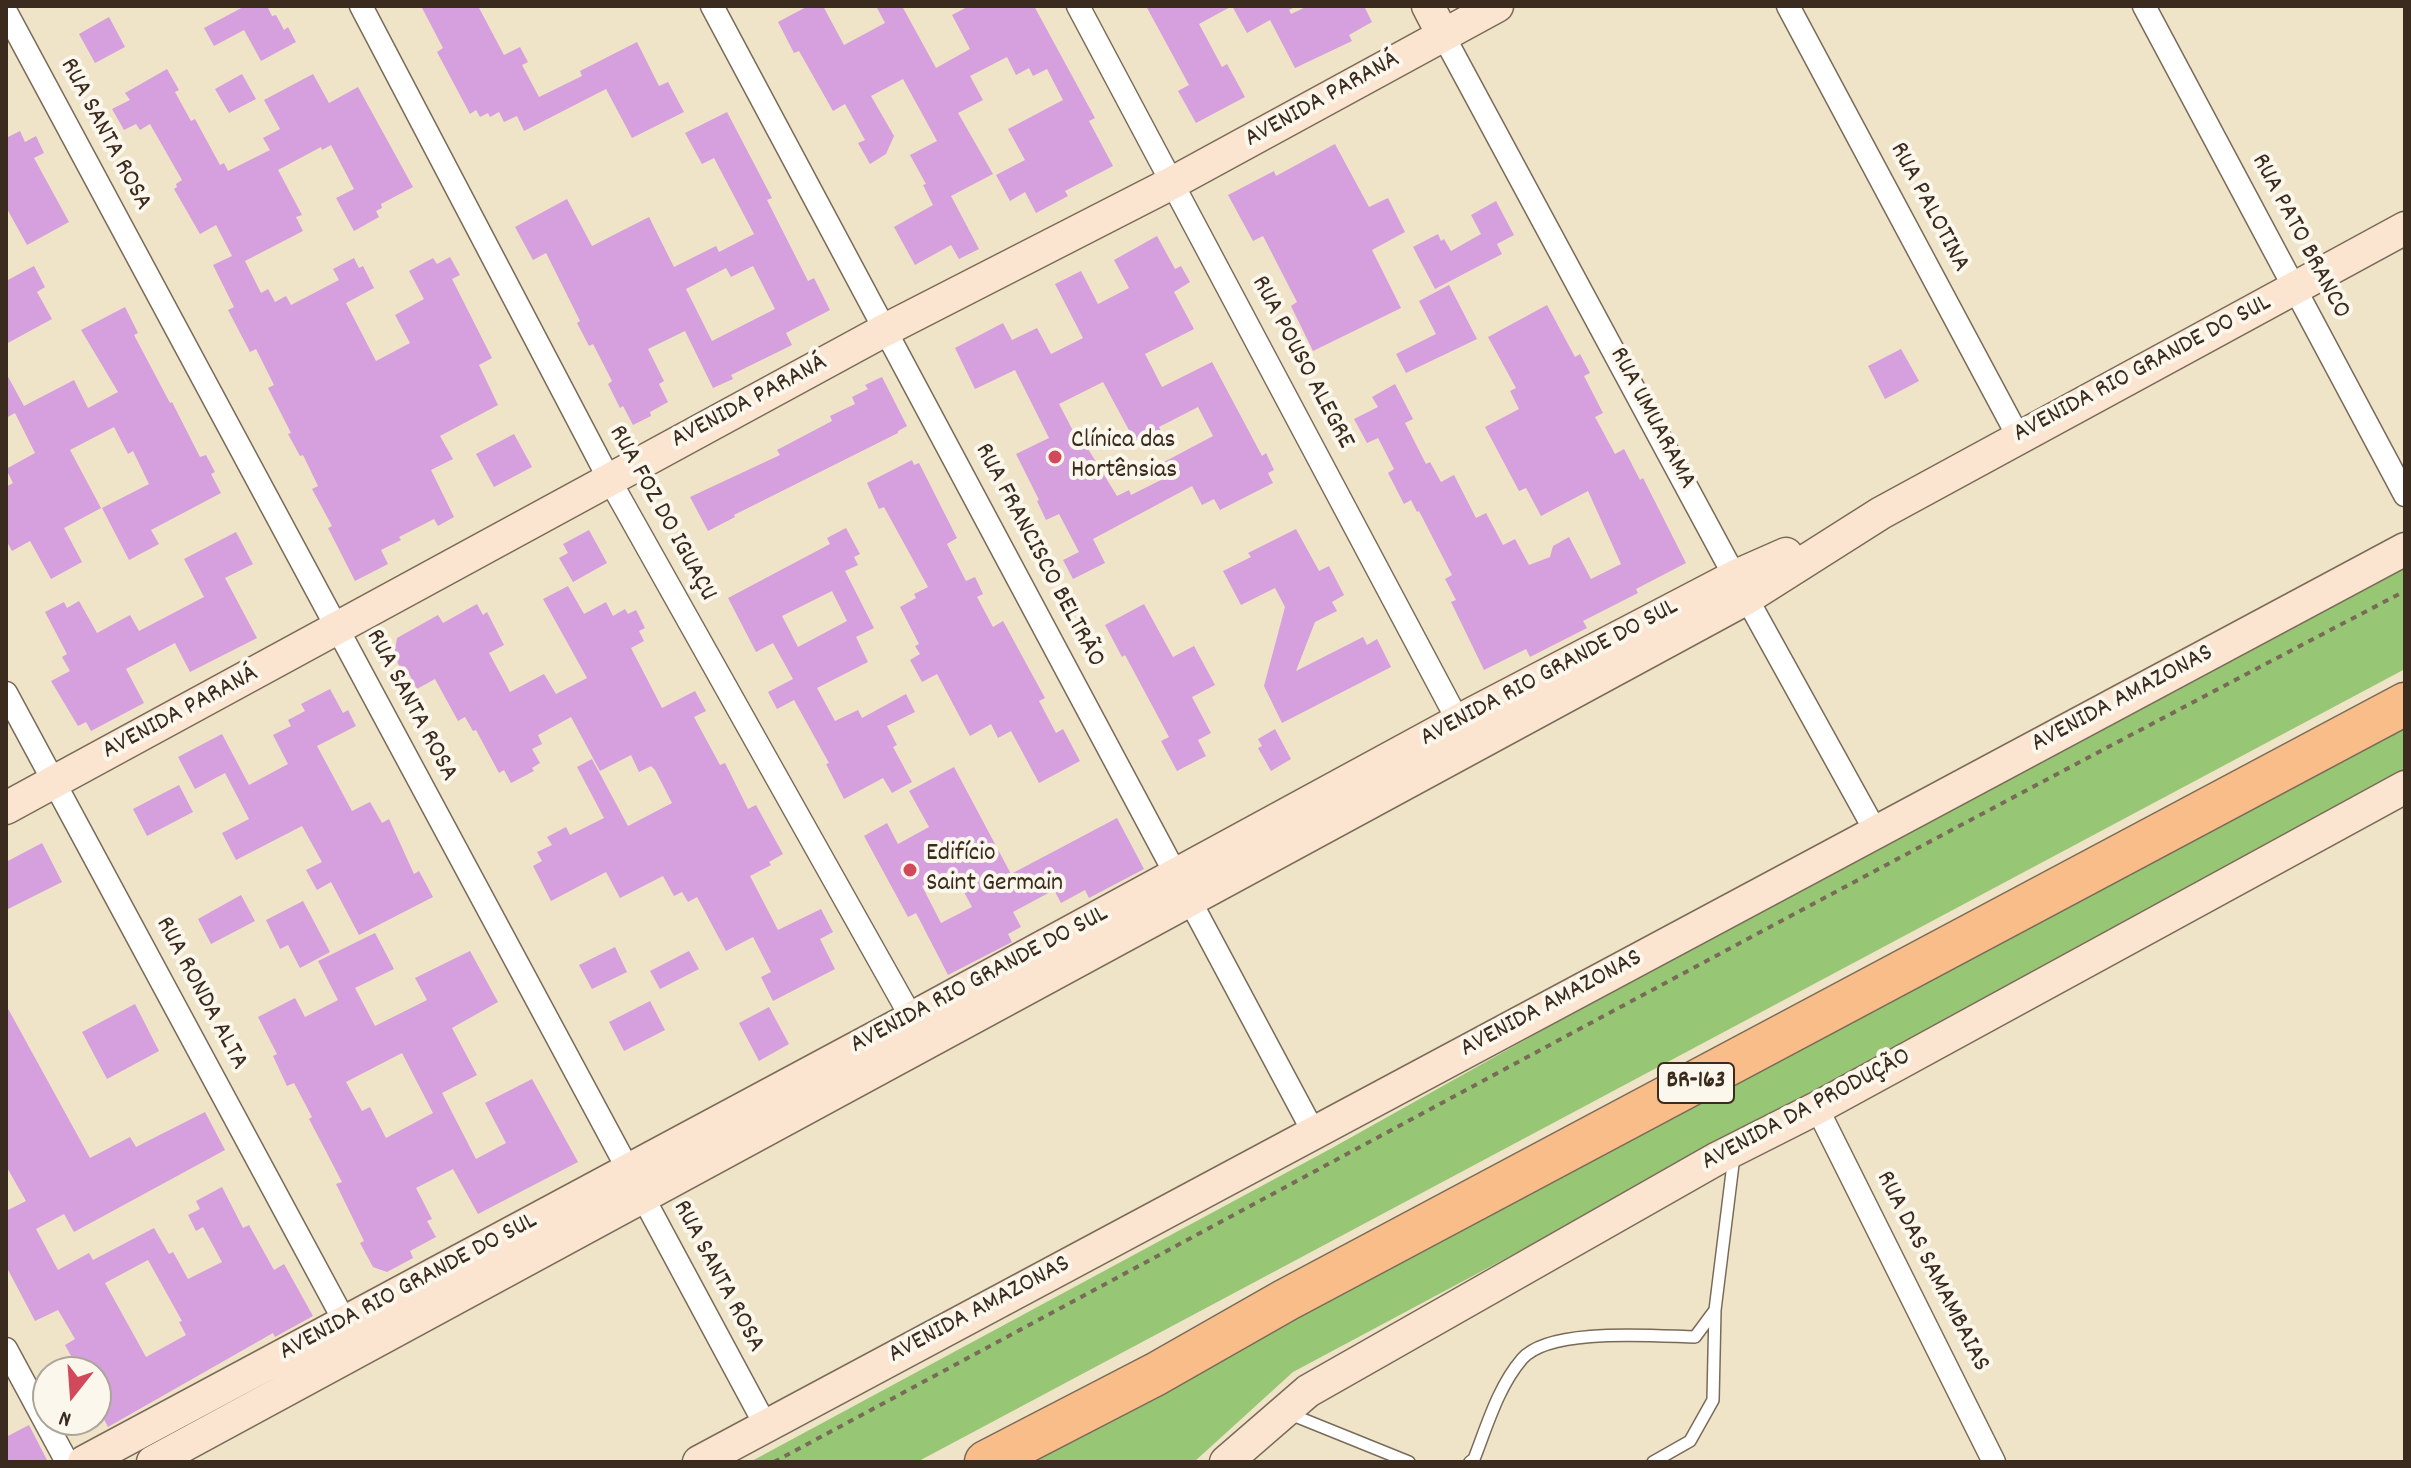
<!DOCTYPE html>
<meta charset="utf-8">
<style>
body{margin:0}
#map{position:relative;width:2411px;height:1468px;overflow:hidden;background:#efe4c7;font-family:Dekko,sans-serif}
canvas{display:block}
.frame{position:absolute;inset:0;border:8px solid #3b2a1e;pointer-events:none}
.north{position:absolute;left:32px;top:1356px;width:80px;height:80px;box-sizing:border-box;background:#fbf7ec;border:2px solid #aea59a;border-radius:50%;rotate:197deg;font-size:22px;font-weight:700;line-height:32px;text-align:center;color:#3b2a1e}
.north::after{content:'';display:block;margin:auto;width:28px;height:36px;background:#d1495b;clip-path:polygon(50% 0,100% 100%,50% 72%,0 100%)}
</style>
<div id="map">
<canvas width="2411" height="1468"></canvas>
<div class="frame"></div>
<div class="north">N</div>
</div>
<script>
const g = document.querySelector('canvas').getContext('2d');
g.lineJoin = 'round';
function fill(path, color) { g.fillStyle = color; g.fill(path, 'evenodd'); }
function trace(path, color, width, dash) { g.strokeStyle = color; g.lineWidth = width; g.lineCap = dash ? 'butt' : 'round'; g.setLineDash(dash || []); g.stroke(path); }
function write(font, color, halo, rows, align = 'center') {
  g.font = font + ' Dekko,sans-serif'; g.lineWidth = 8; g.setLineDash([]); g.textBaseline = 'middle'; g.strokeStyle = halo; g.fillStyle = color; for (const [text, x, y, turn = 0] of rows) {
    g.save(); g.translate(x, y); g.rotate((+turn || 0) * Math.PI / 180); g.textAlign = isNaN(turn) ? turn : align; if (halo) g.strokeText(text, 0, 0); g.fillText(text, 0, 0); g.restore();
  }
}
fill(new Path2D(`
 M2405,567V669L917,1462H750L1332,1148L1880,841Z
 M2405,719V778L1293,1372L1194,1462H1019Z`), '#97c675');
fill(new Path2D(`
 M245,6H267L272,16L276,15L284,30L288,27L296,42L261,61L244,30L214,46L204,28Z
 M421,6H478L504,55L520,47L528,62L522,65L539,97L582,76L580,71L637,42L659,86L668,82L684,112L632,138L606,89L524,131L517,116L504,122L499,112L490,117L488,113L480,117L476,110L470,114L437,52L443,48Z
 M808,6H823L844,45L885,23L876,6H902L936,68L970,49L952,15L969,6H1034L1095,118L1089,121L1113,166L1065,191L1068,196L1036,213L1025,192L1010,201L996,175L1025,160L1008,129L1063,100L1047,69L1033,76L1029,68L1016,75L1007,57L970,76L983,100L958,113L993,174L951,196L979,249L959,259L951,245L915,265L894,227L933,205L923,185L926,184L910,155L937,141L903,79L871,96L894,136L886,154L870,164L858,143L865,140L845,104L833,111L799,51L794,53L778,22Z
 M1146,6H1297L1289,10L1291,14L1308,6H1364L1372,22L1349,35L1352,41L1295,68L1270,20L1247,33L1232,6L1199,24L1222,67L1227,64L1245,97L1196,123L1178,91L1189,85Z
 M109,17L125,47L95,63L79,34Z
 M167,69L179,90L175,92L191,121L195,119L220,165L224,163L228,171L270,150L263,138L280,129L264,100L313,74L329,103L358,87L413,187L381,204L382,208L376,211L379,217L354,231L336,198L354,189L331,145L322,150L321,147L278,170L302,215L296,217L303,231L245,261L261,293L268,289L275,302L286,296L291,305L339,280L333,269L354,258L359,268L363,266L374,288L346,303L376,361L410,343L395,315L424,299L409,271L433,258L437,264L450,257L460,275L452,279L492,358L479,365L498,405L440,436L453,459L431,470L454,517L438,526L434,519L399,537L401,540L381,550L388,564L355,581L328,528L332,526L312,489L318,486L303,455L300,456L288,434L291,433L268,388L274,385L256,349L250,352L228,310L234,307L213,265L232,256L216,225L200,234L174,189L177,187L176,184L182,180L150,124L140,130L136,124L124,130L112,109L130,100L125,93Z
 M242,74L256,99L229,113L215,89Z
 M727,112L772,198L767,200L808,281L814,278L830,310L786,333L792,345L731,375L733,379L713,388L685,331L648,349L664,381L659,384L668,402L650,412L651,416L633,425L623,406L620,408L608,384L612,381L593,344L589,346L577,323L580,321L546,253L533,260L515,227L567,199L592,246L649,217L674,267L716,246L719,252L754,234L714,158L702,164L685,133ZM753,266L775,309L712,341L686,289L726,268L731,277Z
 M20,131L25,142L36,136L44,153L34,158L69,222L27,245L6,207V138Z
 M1335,144L1369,207L1388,198L1405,232L1372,250L1401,308L1313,351L1291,306L1297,302L1263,236L1253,241L1228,195L1274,171L1276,176Z
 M1496,201L1514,235L1497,244L1502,254L1435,289L1413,247L1438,234L1441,241L1444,239L1451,251L1481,234L1471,215Z
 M1157,236L1175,269L1181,266L1190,282L1174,292L1194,329L1145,354L1162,387L1212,362L1262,456L1266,453L1274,470L1268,473L1273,483L1220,510L1214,499L1202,505L1192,486L1093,539L1105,563L1073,579L1063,560L1079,552L1059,514L1046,520L1037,501L1039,500L1016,454L1049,438L1015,370L975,389L955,348L1003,323L1012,340L1037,328L1051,354L1083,338L1055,284L1081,271L1098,304L1129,288L1114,260ZM1103,382L1137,445L1162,433L1159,427L1198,407L1213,436L1164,462L1171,475L1131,495L1129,490L1117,496L1085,444L1081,446L1059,404Z
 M34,266L45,287L37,292L52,319L6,344V281Z
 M1449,285L1477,339L1406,373L1396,354L1436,334L1419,301Z
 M1547,305L1575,357L1580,354L1590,373L1584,376L1603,413L1595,417L1615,454L1624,449L1640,480L1643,478L1686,563L1636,589L1638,593L1583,621L1587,628L1530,657L1526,649L1484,670L1451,602L1456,600L1445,579L1452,575L1419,511L1417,512L1411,500L1404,504L1388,473L1394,469L1378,438L1367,443L1354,419L1378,407L1372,397L1395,384L1413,419L1405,423L1426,464L1430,462L1441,482L1454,475L1476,518L1486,513L1503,545L1515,539L1529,565L1550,557L1553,546L1569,537L1591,579L1621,564L1588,491L1541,516L1526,488L1519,491L1485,427L1519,409L1510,391L1516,388L1488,337Z
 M125,307L138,333L134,335L170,403L172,402L200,457L206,455L215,472L211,474L221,493L151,530L159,544L129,560L102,508L149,484L133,451L128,454L114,427L70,450L101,508L64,528L82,562L51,579L30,541L12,551L6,540V487L13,483L6,469L35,453L15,413L6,418V373L24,406L74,380L88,408L118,392L81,330Z
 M1901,349L1919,381L1885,399L1868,366Z
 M882,377L907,426L898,431V433L734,515L735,517L708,531L690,497L780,455L777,450L832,421L830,416L855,404L852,397L868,389L865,385Z
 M514,434L532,467L494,487L476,454Z
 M912,460L914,465L919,463L957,538L947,544L966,581L975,577L983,594L977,597L993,627L1003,621L1045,698L1039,701L1056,733L1063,729L1080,761L1039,783L1011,731L998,738L991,724L970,736L937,674L922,682L910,660L920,654L915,646L919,644L900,607L916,598L914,594L928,587L884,507L879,509L867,483Z
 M846,528L860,554L854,557L858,565L845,571L874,628L856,637L868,662L817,688L835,721L858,710L862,718L906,694L915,712L887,726L897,745L893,747L912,782L892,793L883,778L844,799L826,764L829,763L794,700L777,709L768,692L793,679L773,643L756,652L728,598L830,544L827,538ZM832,591L847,621L798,647L782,616Z
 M1296,529L1319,571L1329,566L1344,595L1332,602L1337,611L1315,622L1296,671L1363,637L1367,645L1377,639L1391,667L1282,723L1264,686L1285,607L1275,588L1241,605L1223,571L1251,557L1248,553Z
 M589,530L607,563L573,582L559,558L568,553L563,544Z
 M236,532L253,564L225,578L257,638L190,672L175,643L126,669L144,703L91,731L86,722L78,726L51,681L70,671L62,657L67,654L45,612L64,602L67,608L79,601L97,633L130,615L139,631L204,597L184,559Z
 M568,586L584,614L606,602L613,616L625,609L628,614L636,610L645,628L639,631L644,641L631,648L662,708L695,691L706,711L694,717L720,765L725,763L748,809L756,805L783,854L769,862L771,865L750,876L778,930L821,909L833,932L820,939L835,969L773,1001L761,977L771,972L753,937L726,951L697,897L688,902L682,892L674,896L663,876L620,898L606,872L551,901L533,866L542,861L537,852L552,845L547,837L566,827L570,835L604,818L577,767L592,759L628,826L672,803L655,770L651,766L639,772L631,755L600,771L571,717L538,735L542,744L532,749L540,763L532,768L534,771L511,783L504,770L499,773L476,730L473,731L465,717L458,721L435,679L417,689L405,666L401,669L394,656L397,638L438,615L443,623L477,604L483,615L487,612L504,645L489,653L510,692L544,674L556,694L587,678L543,599Z
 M1144,604L1173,657L1194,646L1215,685L1192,697L1211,733L1198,740L1206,756L1177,771L1161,741L1169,737L1125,655L1122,657L1105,625Z
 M330,689L343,713L348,710L356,726L317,746L352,811L370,802L382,823L389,819L414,874L419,871L433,897L359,935L331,882L317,890L306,870L322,862L302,826L236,860L222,833L249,819L225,773L195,789L178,757L222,734L249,785L288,764L273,735L291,726L288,720L305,711L301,704Z
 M1275,729L1291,759L1271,771L1258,748L1262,746L1258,739Z
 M954,767L1011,874L1117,818L1144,869L1089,898L1085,890L1061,903L1054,890L1013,912L1021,927L1008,934L1012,942L948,975L916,913L908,917L864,836L887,823L898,844L929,827L909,791ZM952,870L972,907L941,923L922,886Z
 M179,785L193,812L147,836L133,809Z
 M42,843L62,882L6,910V862Z
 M241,895L255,921L211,944L198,919Z
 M303,901L330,952L300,968L288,945L280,949L266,920Z
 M375,933L394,969L355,988L375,1026L427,1000L415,978L470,951L498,1002L452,1028L477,1075L442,1093L476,1159L506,1143L485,1103L532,1079L578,1162L478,1214L453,1169L416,1188L432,1219L427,1221L436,1237L410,1251L413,1258L387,1272L373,1267L360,1243L364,1241L336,1184L342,1182L309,1119L312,1117L294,1083L287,1086L273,1056L277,1054L258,1017L295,998L305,1017L338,1000L318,961ZM402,1053L433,1113L386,1138L370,1107L362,1111L346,1082Z
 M615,947L627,972L592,989L579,965Z
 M689,951L699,969L660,989L650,971Z
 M650,1001L665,1030L624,1051L609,1022Z
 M135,1004L159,1051L107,1079L82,1032Z
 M6,1005L90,1158L130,1137L136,1147L205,1112L225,1150L74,1232L64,1214L36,1229L58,1270L89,1253L93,1260L154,1228L169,1254L173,1252L188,1279L222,1262L203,1227L196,1231L188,1215L200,1209L196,1201L222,1187L243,1228L249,1225L274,1270L284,1264L313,1316L275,1337L273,1333L108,1427L96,1404V1372H80L65,1345L75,1339L58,1310L35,1321L6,1266V1211L26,1201L6,1166ZM148,1260L182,1321L179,1322L186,1335L146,1357L105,1283Z
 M769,1007L789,1044L759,1061L739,1023Z
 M29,1425L48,1462H6V1437Z`), '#d5a0dd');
const lane = new Path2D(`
 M1290,1414L1409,1462
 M1470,1462L1474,1459C1487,1426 1498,1387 1522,1359C1549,1327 1654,1336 1695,1337L1715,1310L1734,1156
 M1653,1462L1690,1441L1713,1400L1715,1310`);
const street = new Path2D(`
 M361,6L609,479L919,1031
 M712,6L1314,1133
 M1078,6L1464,732
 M1788,6L2018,436
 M2144,6L2405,495
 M6,12L766,1426
 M1443,35L1741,588L1876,832
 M6,693L345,1322
 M1817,1108L1994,1462
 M6,1349L67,1462`);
const secondary = new Path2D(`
 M1428,6L1443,35
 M6,808L885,330L1174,182L1497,6
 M84,1462L912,1018L1458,721L1736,576L1786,554
 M153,1462L1747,598L1881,513L2405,228
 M699,1462L2405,549
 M1226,1462L1308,1391L1718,1158L1817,1108L2405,787`);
const highway = new Path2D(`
 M986,1462L1156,1374L1286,1300L2405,704`);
trace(lane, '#7a6b59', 14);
trace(street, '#7a6b59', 25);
trace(secondary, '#7a6b59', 35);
trace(highway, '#7a6b59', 45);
trace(new Path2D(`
 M774,1462C1317,1171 1859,876 2405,591`), '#7a6b59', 4, [6, 6]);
trace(lane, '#fff', 11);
trace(street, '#fff', 22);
trace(secondary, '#fce5d0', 32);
trace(highway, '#f8bd89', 42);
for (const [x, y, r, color] of [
 [1055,457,8,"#d1495b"],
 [910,870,8,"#d1495b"]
]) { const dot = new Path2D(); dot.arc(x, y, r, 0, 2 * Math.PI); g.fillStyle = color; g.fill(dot); trace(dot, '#fbf7ec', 3); }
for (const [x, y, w] of [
 [1696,1083,76]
]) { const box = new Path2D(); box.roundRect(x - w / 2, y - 20, w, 40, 6); g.fillStyle = '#fbf7ec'; g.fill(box); trace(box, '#3b2a1e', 2); }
write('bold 24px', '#3b2a1e', null, [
 ["BR-163",1696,1083]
]);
write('26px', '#3b2a1e', '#fbf7ec', [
 ["AVENIDA PARANÁ",1323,101,-29],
 ["RUA SANTA ROSA",104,135,62],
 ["RUA PALOTINA",1928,208,62],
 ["RUA PATO BRANCO",2299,237,62],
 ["RUA POUSO ALEGRE",1301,363,62],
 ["AVENIDA RIO GRANDE DO SUL",2143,370,-28],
 ["AVENIDA PARANÁ",750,403,-28],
 ["RUA UMUARAMA",1651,419,62],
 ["RUA FOZ DO IGUAÇU",661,514,61],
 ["RUA FRANCISCO BELTRÃO",1038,556,62],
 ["AVENIDA RIO GRANDE DO SUL",1550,674,-28],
 ["AVENIDA AMAZONAS",2123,700,-28],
 ["RUA SANTA ROSA",410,706,62],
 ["AVENIDA PARANÁ",181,714,-28],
 ["AVENIDA RIO GRANDE DO SUL",980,981,-28],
 ["RUA RONDA ALTA",200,994,62],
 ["AVENIDA AMAZONAS",1552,1005,-28],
 ["AVENIDA DA PRODUÇÃO",1807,1111,-28],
 ["RUA DAS SAMAMBAIAS",1931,1272,63],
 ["RUA SANTA ROSA",717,1277,62],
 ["AVENIDA RIO GRANDE DO SUL",409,1288,-28],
 ["AVENIDA AMAZONAS",980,1311,-28]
]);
write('26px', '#3b2a1e', '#fbf7ec', [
 ["Clínica das",1071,442],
 ["Hortênsias",1071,472],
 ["Edifício",926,855],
 ["Saint Germain",926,885]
], 'left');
</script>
